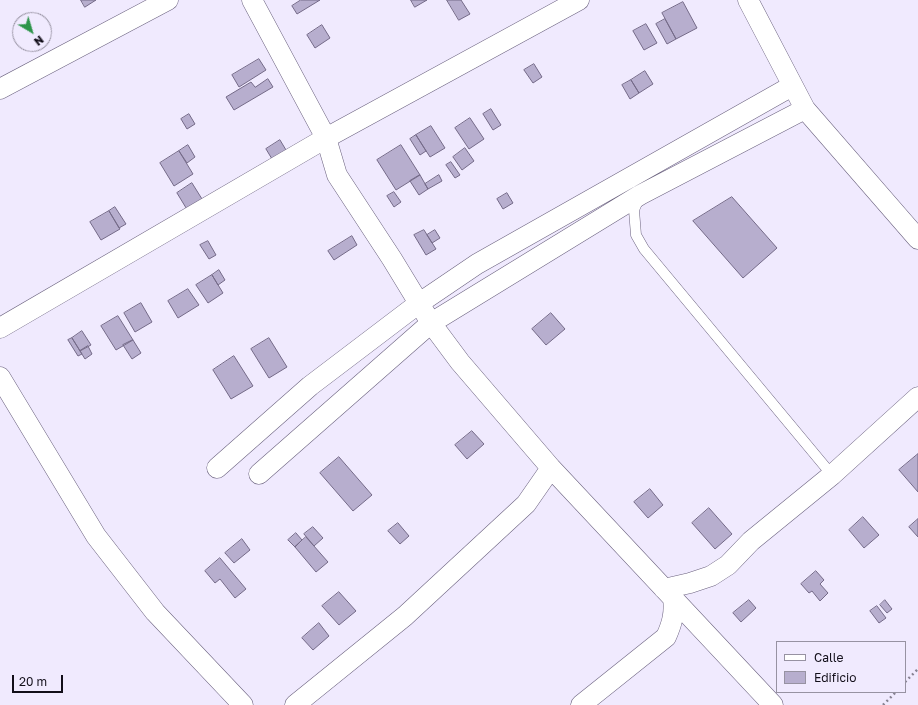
<!DOCTYPE html>
<style>
body{margin:0}
#map{position:relative;width:918px;height:705px;overflow:hidden;background:#f0eafe;font-family:"Golos Text",sans-serif}
canvas{display:block}
.legend{position:absolute;left:776px;top:641px;width:130px;height:52px;box-sizing:border-box;background:#f0eafe;border:1px solid #9792a2;margin:0;padding:5px 7px;list-style:none;font-size:12px;color:#120e19}
.legend li{display:flex;align-items:center;gap:8px;height:20px}
.legend b{width:20px;border:1px solid #9792a2}
.north{position:absolute;left:12px;top:12px;width:40px;height:40px;box-sizing:border-box;background:#f0eafe;border:1px solid #9792a2;border-radius:50%;rotate:142deg;font-size:11px;font-weight:700;line-height:16px;text-align:center;color:#120e19}
.north::after{content:'';display:block;margin:auto;width:14px;height:18px;background:#2d944a;clip-path:polygon(50% 0,100% 100%,50% 72%,0 100%)}
.scale{position:absolute;left:12px;top:675px;width:51px;height:18px;box-sizing:border-box;border:2px solid #120e19;border-top:0;padding-left:5px;font-size:12px;line-height:14px;white-space:nowrap;color:#120e19;-webkit-text-stroke:3px #f0eafe;paint-order:stroke}
</style>
<div id="map">
<canvas width="918" height="705"></canvas>
<ul class="legend">
<li><b style="height:5px;background:#fff"></b>Calle</li>
<li><b style="height:11px;background:#b7aece"></b>Edificio</li>
</ul>
<div class="north">N</div>
<div class="scale">20 m</div>
</div>
<script>
const g = document.querySelector('canvas').getContext('2d');
g.lineJoin = 'round';
function fill(path, color) { g.fillStyle = color; g.fill(path, 'evenodd'); }
function trace(path, color, width, dash) { g.strokeStyle = color; g.lineWidth = width; g.lineCap = dash ? 'butt' : 'round'; g.setLineDash(dash || []); g.stroke(path); }
const building = new Path2D(`
 M81,0H96L85,7Z
 M301,0H320L297,14L292,6Z
 M411,0H427L415,7Z
 M447,0H461L470,14L459,20Z
 M683,2L697,28L676,39L662,13Z
 M665,19L676,39L667,44L656,24Z
 M646,24L657,43L644,50L633,31Z
 M322,25L330,38L315,48L307,35Z
 M259,59L266,70L239,87L232,75Z
 M534,64L542,77L533,83L524,70Z
 M645,71L653,84L639,93L631,80Z
 M268,79L273,87L234,110L226,97L251,82L255,87Z
 M631,80L639,93L630,99L622,85Z
 M491,109L501,125L493,130L483,114Z
 M189,114L195,124L187,129L181,119Z
 M470,118L484,139L469,149L455,128Z
 M431,126L445,148L430,157L416,135Z
 M416,135L426,151L420,155L410,139Z
 M280,140L286,150L272,159L266,149Z
 M188,145L195,157L187,163L179,151Z
 M401,145L420,175L396,190L377,160Z
 M465,148L474,161L462,170L453,157Z
 M179,151L193,174L174,186L160,163Z
 M451,162L460,175L455,178L446,165Z
 M420,175L428,189L419,195L410,181Z
 M439,175L442,181L428,189L425,184Z
 M192,183L207,207L191,216L177,193Z
 M394,192L401,202L394,207L387,196Z
 M507,193L513,203L503,209L497,199Z
 M732,197L777,248L743,278L693,221Z
 M115,207L126,224L119,228L109,211Z
 M109,211L120,229L101,240L90,222Z
 M424,230L436,249L426,255L414,235Z
 M435,230L440,238L432,243L427,235Z
 M352,236L357,245L334,260L328,251Z
 M208,241L216,255L209,259L200,245Z
 M219,270L225,280L218,285L212,275Z
 M212,275L223,293L208,303L196,285Z
 M188,289L199,305L178,318L168,301Z
 M141,303L152,322L135,332L124,313Z
 M551,313L565,329L546,345L532,329Z
 M118,316L133,340L116,350L101,326Z
 M82,331L91,345L80,351L72,338Z
 M72,338L82,354L78,356L68,340Z
 M269,338L287,367L269,378L251,349Z
 M133,340L141,353L132,359L123,345Z
 M88,346L92,354L85,359L80,351Z
 M234,356L253,386L231,399L213,370Z
 M472,431L484,444L467,459L455,445Z
 M918,454V492L899,470Z
 M339,457L372,495L353,511L320,473Z
 M650,489L663,505L648,518L634,502Z
 M709,508L732,534L715,549L692,523Z
 M863,517L879,535L864,548L849,530Z
 M918,519V537L909,527Z
 M398,523L409,536L400,544L388,531Z
 M313,527L323,538L314,546L304,534Z
 M296,533L302,540L295,547L288,540Z
 M306,537L328,562L316,572L295,547Z
 M242,539L250,550L234,563L225,553Z
 M220,558L246,589L235,598L220,579L215,583L205,571Z
 M816,571L824,580L820,584L828,593L820,601L812,591L809,593L801,584Z
 M339,592L356,611L339,625L322,606Z
 M749,600L756,608L741,622L733,613Z
 M885,600L892,609L887,613L880,605Z
 M877,606L886,618L879,623L870,611Z
 M319,623L329,636L313,650L302,638Z`);
fill(building, '#b7aece');
trace(building, '#746a88', 1);
const lane = new Path2D(`
 M639,198L634,210L636,235L644,249L832,475`);
const street = new Path2D(`
 M252,0L326,138L337,175L392,259L431,323L259,474
 M748,0L805,109L918,239
 M0,89L168,0
 M0,328L326,138L579,0
 M0,377L96,536L155,612L243,705
 M217,468L310,386L418,304L477,264L792,86
 M664,589L690,583L711,576L728,565L751,541L832,475L918,397
 M295,705L405,616L526,504L551,468
 M581,705L666,637C672,624 675,613 673,598
 M773,705L551,468L460,362L431,323L640,195L805,109`);
trace(lane, '#6b627f', 11);
trace(street, '#6b627f', 21);
trace(new Path2D(`
 M905,682L918,669
 M883,705L896,692`), '#888393', 2.5, [2, 3]);
trace(lane, '#fff', 10);
trace(street, '#fff', 20);
</script>
